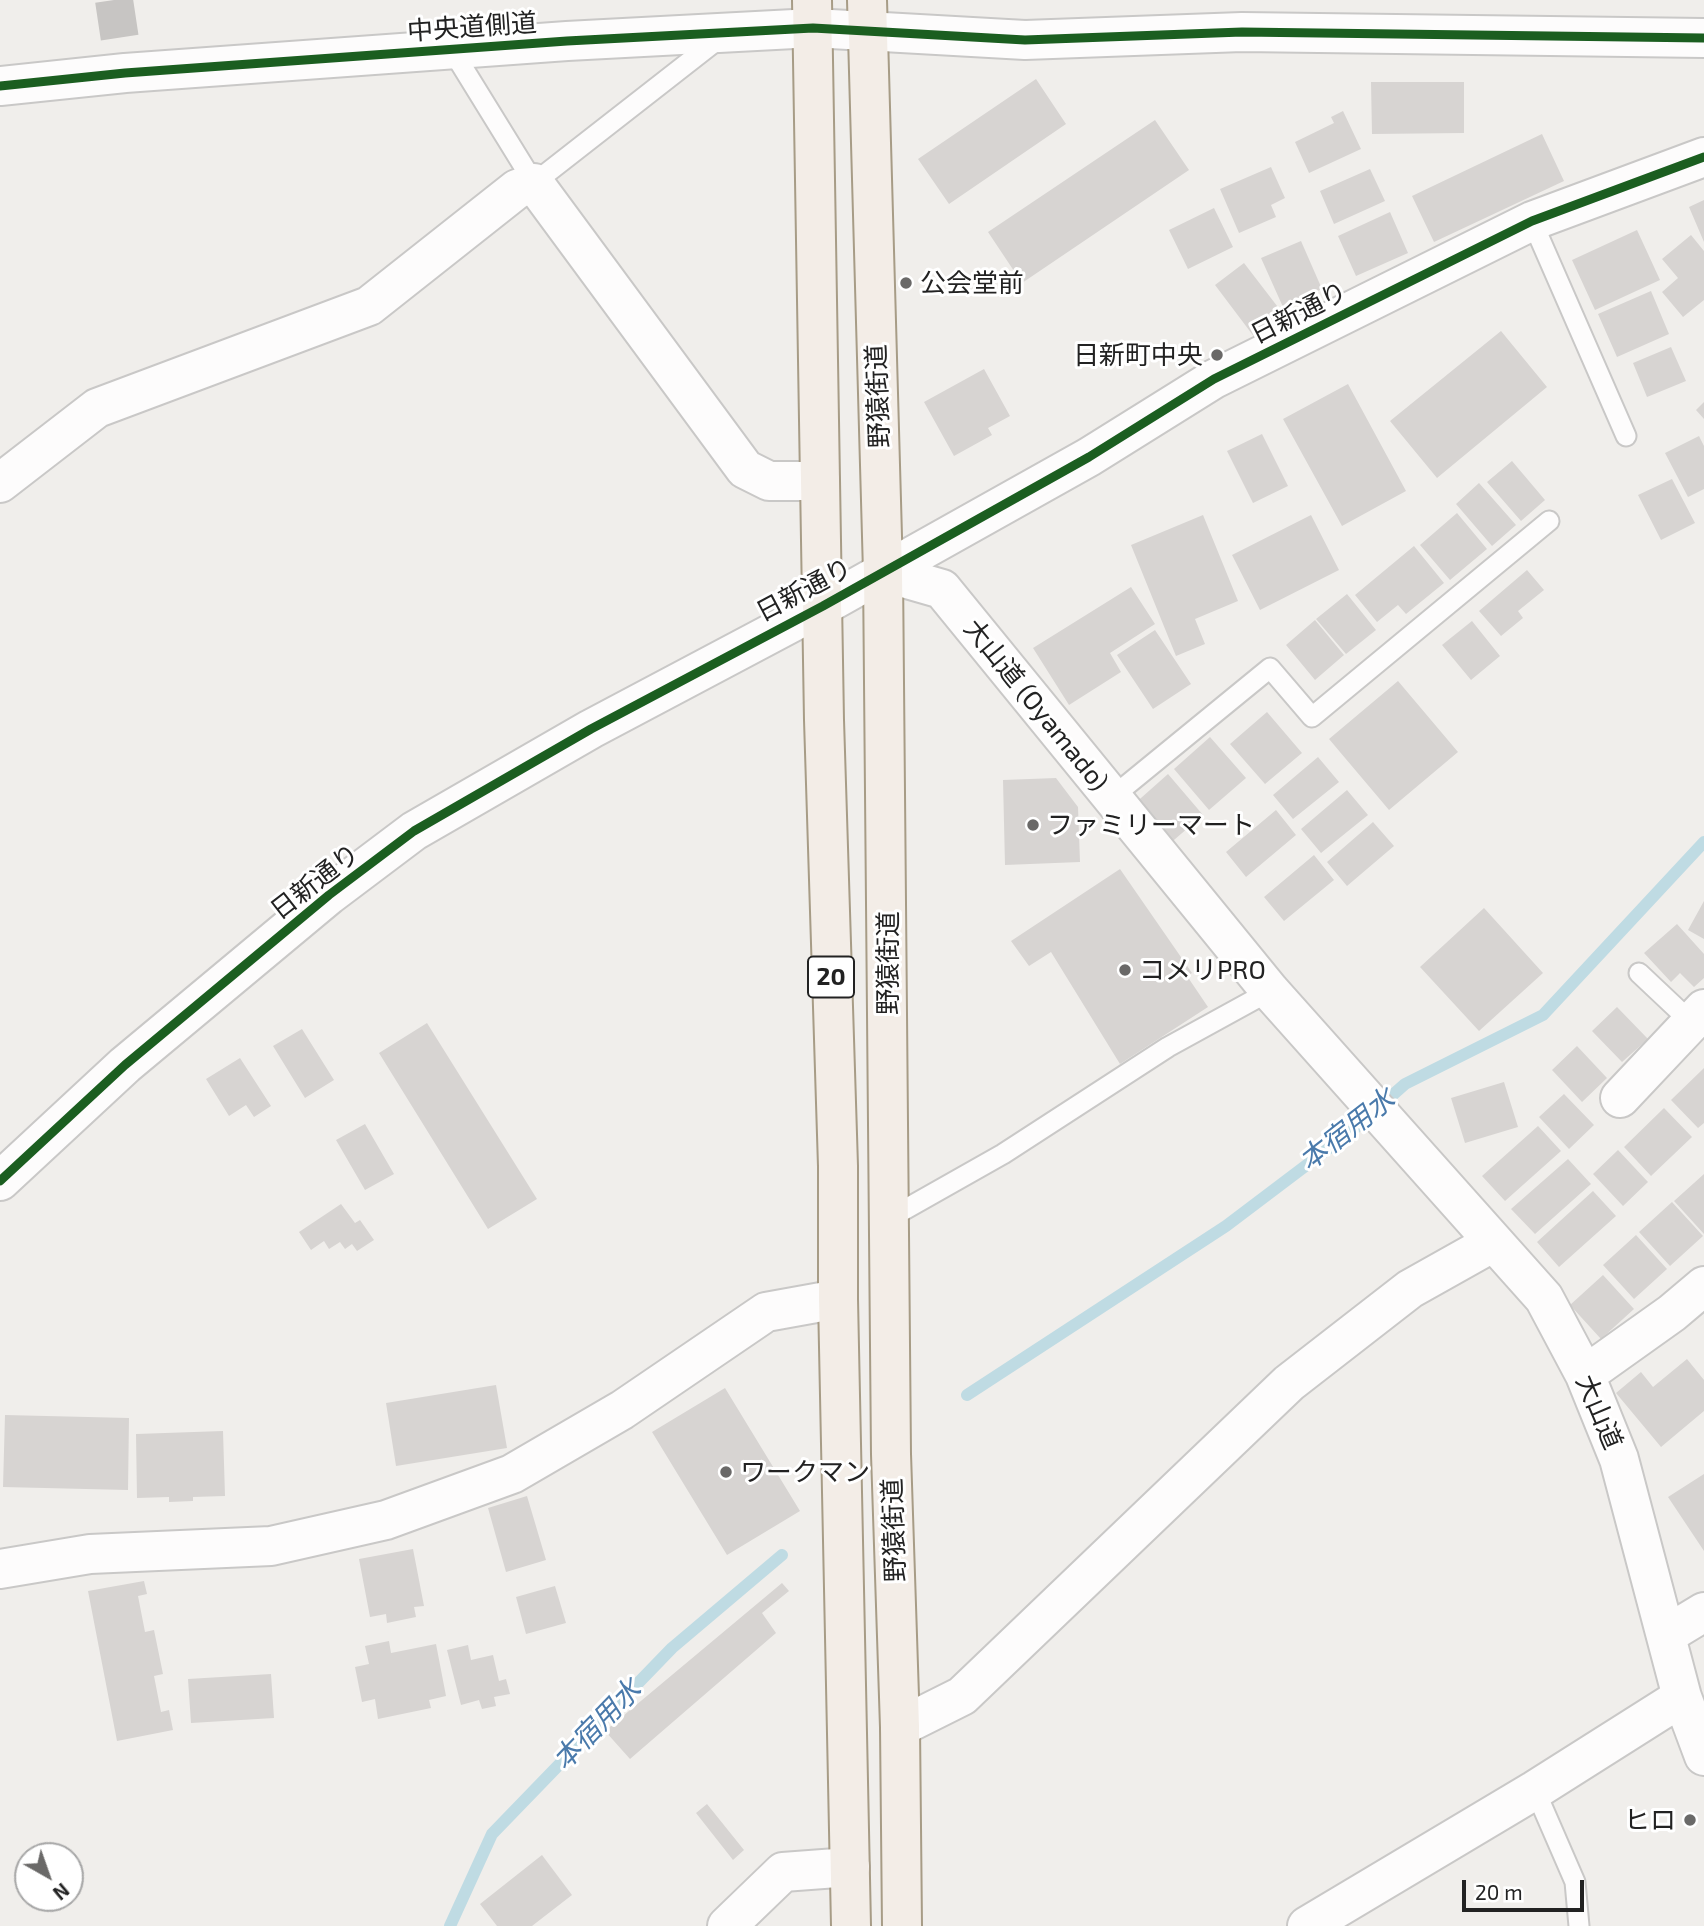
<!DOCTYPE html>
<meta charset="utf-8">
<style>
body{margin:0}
#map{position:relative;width:1704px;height:1926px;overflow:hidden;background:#f0eeeb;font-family:"Exo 2",sans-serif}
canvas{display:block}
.north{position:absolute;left:14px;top:1842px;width:70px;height:70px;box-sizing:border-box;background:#fff;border:2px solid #a7a7a7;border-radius:50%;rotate:140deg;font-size:19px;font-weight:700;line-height:28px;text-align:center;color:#222}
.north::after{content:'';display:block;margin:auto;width:24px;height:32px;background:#6a6968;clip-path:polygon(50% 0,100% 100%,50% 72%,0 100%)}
.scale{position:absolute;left:1462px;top:1880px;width:122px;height:32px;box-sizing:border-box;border:4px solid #222;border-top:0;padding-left:9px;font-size:21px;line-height:24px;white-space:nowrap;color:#222;-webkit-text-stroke:5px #fff;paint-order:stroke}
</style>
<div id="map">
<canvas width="1704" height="1926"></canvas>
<div class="north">N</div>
<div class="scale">20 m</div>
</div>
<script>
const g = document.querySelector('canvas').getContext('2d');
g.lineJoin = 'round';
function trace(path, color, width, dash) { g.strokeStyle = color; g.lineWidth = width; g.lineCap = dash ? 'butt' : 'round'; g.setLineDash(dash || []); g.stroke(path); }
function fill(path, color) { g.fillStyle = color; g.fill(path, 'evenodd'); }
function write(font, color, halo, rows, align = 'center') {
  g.font = font + ' "Exo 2","Noto Sans JP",sans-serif'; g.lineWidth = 6; g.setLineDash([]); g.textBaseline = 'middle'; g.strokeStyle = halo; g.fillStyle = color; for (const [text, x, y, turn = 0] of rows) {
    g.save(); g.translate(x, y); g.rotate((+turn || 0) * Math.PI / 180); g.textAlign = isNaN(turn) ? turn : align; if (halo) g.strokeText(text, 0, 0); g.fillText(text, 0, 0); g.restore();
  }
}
trace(new Path2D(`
 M967,1395L1226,1226L1353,1130L1405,1084L1543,1015L1704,842
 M450,1926L492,1834L672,1648L782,1555`), '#bfdbe3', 12);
fill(new Path2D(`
 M1036,79L1066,124L949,204L918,159Z
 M1371,82H1464V133L1372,134Z
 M1343,111L1361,149L1309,173L1295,142L1334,123L1331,117Z
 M1155,120L1189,170L1022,283L988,232Z
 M1542,134L1564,181L1434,242L1412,196Z
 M1271,167L1285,198L1271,205L1276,217L1239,233L1220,189Z
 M1370,169L1385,201L1334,224L1320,191Z
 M1704,200V242L1689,207Z
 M1214,208L1233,247L1188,269L1169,230Z
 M1390,212L1408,253L1356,276L1338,236Z
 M1637,230L1660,280L1595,310L1572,260Z
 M1691,235L1704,251V300L1683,317L1662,292L1678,278L1662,259Z
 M1301,241L1322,289L1283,307L1261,258Z
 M1244,263L1284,315L1255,338L1215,285Z
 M1651,291L1669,334L1617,357L1598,314Z
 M1501,331L1547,387L1437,478L1390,421Z
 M1671,347L1686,381L1647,397L1633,363Z
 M984,369L1010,416L988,428L992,435L954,456L924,402Z
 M1348,384L1406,491L1342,526L1283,419Z
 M1704,402V419L1696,410Z
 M1262,434L1288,486L1253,503L1227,451Z
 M1699,436L1704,446V489L1688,497L1665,453Z
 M1512,461L1545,500L1521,521L1487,482Z
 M1672,479L1695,523L1661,540L1638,495Z
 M1479,483L1516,525L1492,546L1456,504Z
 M1457,513L1487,549L1450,580L1420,545Z
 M1203,515L1238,601L1195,619L1205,644L1176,656L1131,545Z
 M1311,515L1339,570L1260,610L1232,555Z
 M1414,546L1444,583L1406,614L1398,605L1377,622L1355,595Z
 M1527,570L1544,590L1518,611L1523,618L1501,636L1479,611Z
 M1131,587L1155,624L1110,653L1121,672L1069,705L1033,648Z
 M1347,594L1376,630L1346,654L1316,619Z
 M1315,620L1344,655L1315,680L1286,645Z
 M1472,621L1500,656L1471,680L1442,645Z
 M1155,630L1191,684L1153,709L1117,655Z
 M1398,681L1458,752L1389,810L1329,739Z
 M1267,712L1302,753L1265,784L1230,744Z
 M1210,737L1246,778L1209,810L1174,769Z
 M1318,757L1339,782L1293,819L1273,795Z
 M1168,774L1203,815L1167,846L1132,806Z
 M1056,778L1078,807L1080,862L1005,865L1003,780Z
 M1347,790L1368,815L1321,853L1301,829Z
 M1276,810L1296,835L1246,877L1226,852Z
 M1373,822L1394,846L1347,886L1327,862Z
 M1314,855L1334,880L1284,921L1264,897Z
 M1120,869L1192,973L1187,976L1208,1007L1120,1064L1051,952L1029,966L1011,941Z
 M1704,901V939L1688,930Z
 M1484,908L1543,973L1479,1031L1420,967Z
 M1677,924L1704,954V978L1694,987L1680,973L1671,982L1644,953Z
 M1617,1007L1648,1039L1622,1062L1592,1031Z
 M427,1023L537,1199L488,1229L379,1053Z
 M302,1029L334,1080L305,1098L273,1046Z
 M1577,1046L1607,1078L1582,1102L1552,1070Z
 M240,1058L271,1106L254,1117L246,1105L229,1116L206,1079Z
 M1704,1068V1123L1698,1128L1671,1100Z
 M1504,1082L1518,1127L1465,1143L1451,1098Z
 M1564,1094L1594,1125L1569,1149L1539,1117Z
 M1664,1108L1692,1137L1651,1176L1624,1147Z
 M365,1124L394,1174L365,1190L336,1140Z
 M1538,1126L1561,1151L1505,1201L1482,1176Z
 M1618,1150L1648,1182L1623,1206L1593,1174Z
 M1568,1159L1591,1184L1535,1234L1511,1209Z
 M1704,1174V1234L1674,1201Z
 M1593,1191L1616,1216L1559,1267L1537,1242Z
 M1672,1202L1703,1236L1670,1266L1639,1232Z
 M341,1204L355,1223L360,1220L374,1240L357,1251L352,1244L345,1249L340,1242L329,1249L324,1241L311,1250L299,1232Z
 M1636,1235L1667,1269L1634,1299L1603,1265Z
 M1603,1275L1634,1309L1601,1339L1570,1305Z
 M1687,1359L1704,1380V1411L1661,1447L1616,1393L1641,1372L1653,1387Z
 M496,1385L507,1448L396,1466L386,1403Z
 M725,1388L800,1511L727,1555L652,1432Z
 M5,1415L129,1418L128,1490L3,1487Z
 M223,1431L225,1496L193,1497V1501L169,1502V1497L137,1498L136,1434Z
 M1704,1474V1551L1668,1497Z
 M527,1496L546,1560L506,1572L488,1508Z
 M413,1549L424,1606L414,1607L416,1617L387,1623L386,1614L370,1617L359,1559Z
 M144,1581L147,1594L138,1596L145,1632L154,1630L163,1674L154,1676L161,1712L169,1710L173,1730L117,1741L88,1591Z
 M782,1583L789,1591L762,1613L776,1633L630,1759L605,1731Z
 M555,1586L566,1623L526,1634L516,1597Z
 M389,1641L391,1653L436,1644L446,1696L429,1700L431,1708L378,1719L375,1699L362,1702L355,1667L369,1664L365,1646Z
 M468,1645L471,1660L493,1655L499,1681L506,1679L510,1694L494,1697L496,1706L482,1709L479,1700L461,1705L447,1650Z
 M271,1674L274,1718L191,1723L188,1679Z
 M707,1804L744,1850L733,1860L696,1813Z
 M542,1855L572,1895L532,1926H497L480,1904Z`), '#d7d4d2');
trace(new Path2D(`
 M114,0L125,73`), '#c7c5c3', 38, [38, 19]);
const service = new Path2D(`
 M452,50L534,183L721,37
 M1532,221L1626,436
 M1111,798L1270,668L1312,717L1549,521
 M1639,973L1691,1022
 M888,1219L1003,1154L1168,1047L1270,991
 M1535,1790L1575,1882L1579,1926`);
const minor = new Path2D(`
 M0,483L97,408L369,306L517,189L534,183L745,469L769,481H820
 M883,572L942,589L1270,991L1544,1298L1585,1375L1619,1459L1682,1697L1704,1756
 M1620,1098L1704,1009
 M0,1181L125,1065L329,895L414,831L591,729L823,606L1089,457L1214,379L1532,221L1704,157
 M1585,1375L1672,1313L1704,1286
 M0,1569L90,1554L271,1546L386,1520L512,1474L622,1410L766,1312L838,1299
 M1666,1635L1704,1612
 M900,1727L962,1696L1289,1383L1410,1289L1492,1243
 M727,1926L783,1872L850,1867
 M1307,1926L1535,1790L1682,1697`);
const tertiary = new Path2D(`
 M0,86L125,73L567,41L813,28L1025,40L1242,32L1704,38`);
const primary = new Path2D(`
 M812,0L824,720L838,1166V1299L851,1926
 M867,0L883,572L891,1454L900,1727L902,1926`);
trace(service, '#c9c8c7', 23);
trace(minor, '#c9c8c7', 42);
trace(tertiary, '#c9c8c7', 42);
trace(primary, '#a79c86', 42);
trace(service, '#fdfcfc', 19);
trace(minor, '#fdfcfc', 38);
trace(tertiary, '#fdfcfc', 38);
trace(primary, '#f3ede7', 38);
trace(new Path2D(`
 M0,86L125,73L567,41L813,28L1025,40L1242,32L1704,38
 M0,1181L125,1065L329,895L414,831L591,729L823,606L1089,457L1214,379L1532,221L1704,157`), '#1b5e20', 9);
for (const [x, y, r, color] of [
 [906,283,7,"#6a6968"],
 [1217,355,7,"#6a6968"],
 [1033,825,7,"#6a6968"],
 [1125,970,7,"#6a6968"],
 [726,1472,7,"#6a6968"],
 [1690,1820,7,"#6a6968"]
]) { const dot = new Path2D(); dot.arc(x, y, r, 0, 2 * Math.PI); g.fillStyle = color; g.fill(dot); trace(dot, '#fff', 2.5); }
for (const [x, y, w] of [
 [831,977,46]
]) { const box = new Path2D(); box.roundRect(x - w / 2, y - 20.5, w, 41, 5); g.fillStyle = '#fff'; g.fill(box); trace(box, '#222', 2); }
write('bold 24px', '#222', null, [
 ["20",831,977]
]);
write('26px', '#222', '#fff', [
 ["中央道側道",472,27,-4],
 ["日新通り",1299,313,-27],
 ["野猿街道",878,396,-92],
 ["日新通り",804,590,-28],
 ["大山道 (Oyamado)",1036,705,51],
 ["日新通り",315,882,-38],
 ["野猿街道",888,963,-90],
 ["大山道",1599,1412,67],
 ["野猿街道",894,1530,-92]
]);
write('26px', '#222', '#fff', [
 ["公会堂前",920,283],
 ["日新町中央",1203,355,"right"],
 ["ファミリーマート",1047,825],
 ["コメリPRO",1139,970],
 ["ワークマン",740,1472],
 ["ヒロ",1676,1820,"right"]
], 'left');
write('italic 28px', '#4a7aab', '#fff', [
 ["本宿用水",1347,1130,-38],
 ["本宿用水",597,1725,-46]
]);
</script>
